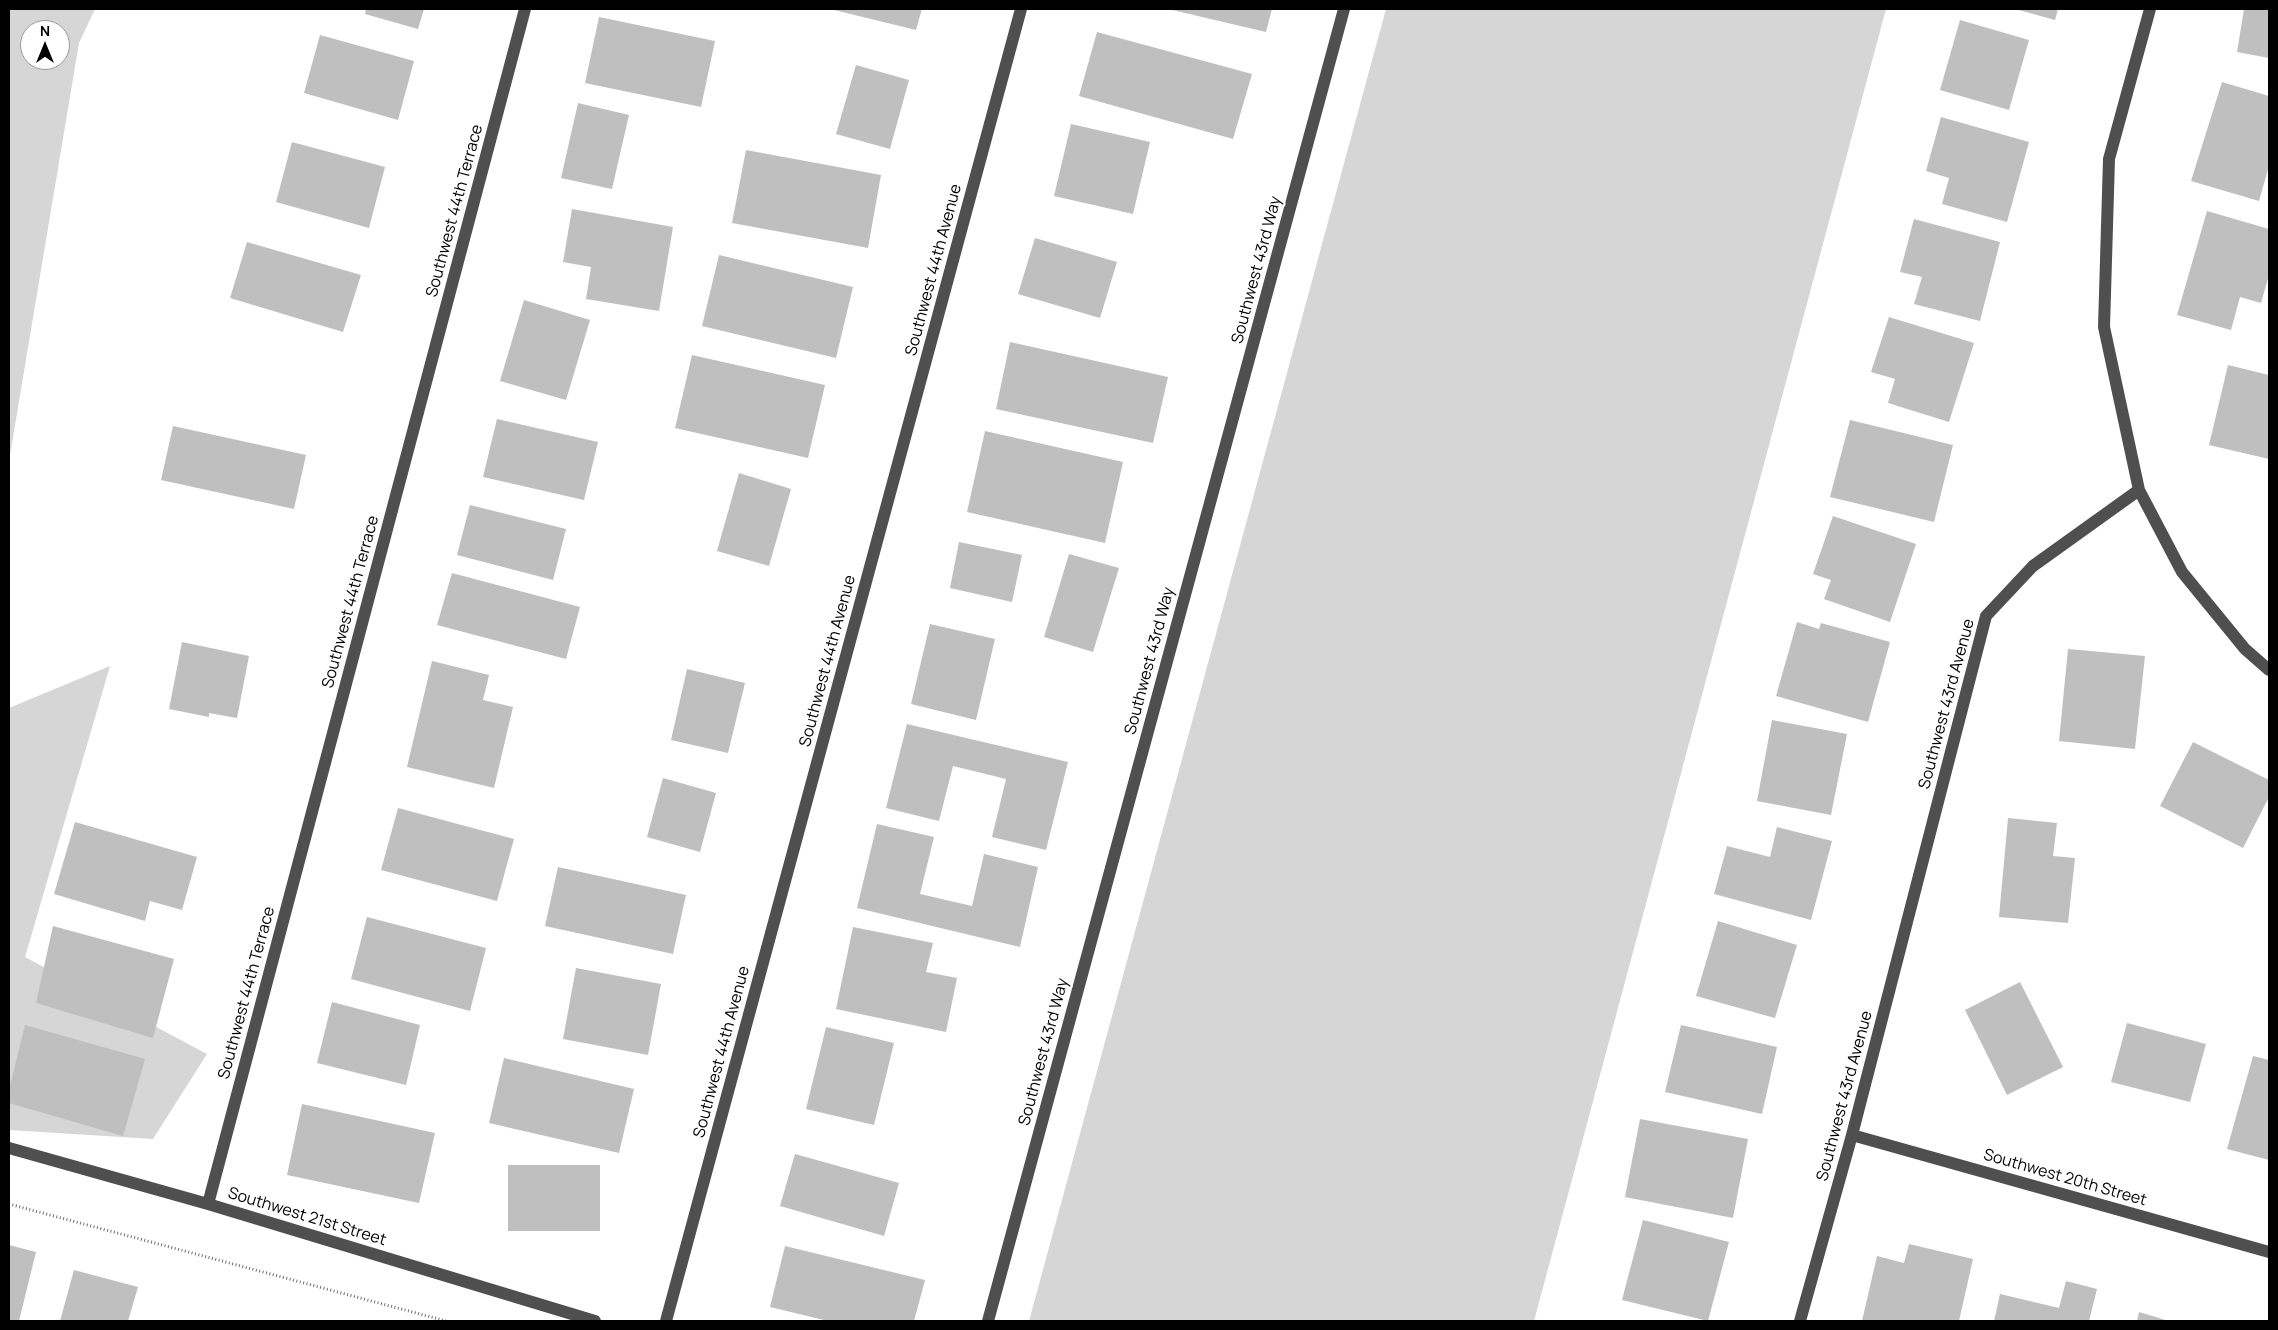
<!DOCTYPE html>
<style>
body{margin:0}
#map{position:relative;width:2278px;height:1330px;overflow:hidden;background:#fff;font-family:Manrope,sans-serif}
canvas{display:block}
.frame{position:absolute;inset:0;border:10px solid #000;pointer-events:none}
.north{position:absolute;left:20px;top:20px;width:50px;height:50px;box-sizing:border-box;background:#fff;border:1px solid #999;border-radius:50%;rotate:0deg;font-size:14px;font-weight:700;line-height:20px;text-align:center;color:#000}
.north::after{content:'';display:block;margin:auto;width:18px;height:22px;background:#000;clip-path:polygon(50% 0,100% 100%,50% 72%,0 100%)}
</style>
<div id="map">
<canvas width="2278" height="1330"></canvas>
<div class="frame"></div>
<div class="north">N</div>
</div>
<script>
const g = document.querySelector('canvas').getContext('2d');
g.lineJoin = 'round';
function fill(path, color) { g.fillStyle = color; g.fill(path, 'evenodd'); }
function trace(path, color, width, dash) { g.strokeStyle = color; g.lineWidth = width; g.lineCap = dash ? 'butt' : 'round'; g.setLineDash(dash || []); g.stroke(path); }
function write(font, color, halo, rows, align = 'center') {
  g.font = font + ' Manrope,sans-serif'; g.lineWidth = 4.5; g.setLineDash([]); g.textBaseline = 'middle'; g.strokeStyle = halo; g.fillStyle = color; for (const [text, x, y, turn = 0] of rows) {
    g.save(); g.translate(x, y); g.rotate((+turn || 0) * Math.PI / 180); g.textAlign = isNaN(turn) ? turn : align; if (halo) g.strokeText(text, 0, 0); g.fillText(text, 0, 0); g.restore();
  }
}
fill(new Path2D(`
 M9,9H95L79,43L9,461ZM30,30H60V60H30Z
 M1386,9H1886L1534,1321H1029Z
 M110,666L25,957L207,1054L153,1139L9,1130V708Z`), '#d6d6d6');
fill(new Path2D(`
 M366,9H424L418,29L365,14Z
 M830,9H922L916,30Z
 M1168,9H1272L1266,32Z
 M2015,9H2058L2055,20Z
 M2244,9H2269V58L2237,52Z
 M599,17L715,41L701,107L585,83Z
 M1960,20L2029,40L2009,110L1940,90Z
 M1097,32L1252,74L1233,139L1079,96Z
 M320,35L414,61L398,120L304,93Z
 M856,65L909,80L890,149L836,134Z
 M2222,82L2269,96V166L2259,201L2191,181Z
 M578,103L629,115L612,189L561,178Z
 M1941,117L2029,142L2007,222L1942,204L1949,178L1926,171Z
 M1071,124L1150,142L1133,214L1054,196Z
 M292,142L385,167L369,228L276,202Z
 M746,150L881,175L868,248L732,223Z
 M572,209L673,227L659,311L586,299L591,267L563,262Z
 M2207,211L2269,229V275L2261,303L2240,297L2231,330L2177,315Z
 M1914,219L2000,242L1980,321L1914,304L1922,277L1900,272Z
 M1035,238L1117,262L1100,318L1018,294Z
 M247,242L361,275L343,332L230,298Z
 M719,255L853,287L836,358L702,326Z
 M524,300L590,320L566,400L500,381Z
 M1889,317L1974,343L1949,422L1888,403L1895,379L1871,372Z
 M1010,342L1168,377L1153,443L996,409Z
 M692,355L825,385L808,458L675,428Z
 M2228,365L2269,375V459L2209,445Z
 M497,419L598,442L584,500L483,477Z
 M1850,420L1953,445L1934,522L1830,497Z
 M173,426L306,455L294,509L161,480Z
 M985,431L1123,462L1105,543L967,512Z
 M739,473L791,489L769,566L717,551Z
 M470,505L566,529L553,580L457,555Z
 M1833,516L1916,544L1890,622L1824,599L1831,580L1813,574Z
 M959,542L1022,555L1012,602L950,588Z
 M1069,554L1119,568L1093,652L1044,637Z
 M452,573L580,607L566,659L437,625Z
 M1797,622L1819,629L1821,623L1890,642L1868,722L1776,696Z
 M930,624L995,639L976,720L911,704Z
 M182,642L249,656L237,718L209,713V717L169,709Z
 M2068,649L2145,656L2135,749L2059,741Z
 M432,661L489,675L483,700L513,707L494,788L407,767Z
 M687,669L745,683L728,753L671,740Z
 M1772,720L1847,734L1831,815L1757,801Z
 M907,724L1068,762L1046,850L992,837L1006,779L953,766L939,821L886,808Z
 M2193,742L2269,780V797L2243,848L2160,806Z
 M663,778L716,793L700,852L647,837Z
 M398,808L514,839L497,901L381,870Z
 M2008,818L2057,823L2053,856L2075,858L2068,923L1999,917Z
 M75,822L197,857L182,910L150,901L145,921L54,894Z
 M877,824L934,837L920,894L972,906L984,854L1038,867L1020,947L857,908Z
 M1777,827L1832,841L1811,920L1714,894L1727,846L1770,857Z
 M558,867L686,895L673,954L545,926Z
 M367,917L486,948L470,1011L351,979Z
 M1718,921L1797,945L1775,1018L1696,996Z
 M53,926L174,959L153,1038L36,1003Z
 M853,927L933,943L926,972L957,978L946,1032L836,1009Z
 M576,968L661,984L648,1055L563,1039Z
 M2020,982L2063,1067L2007,1095L1965,1010Z
 M332,1002L420,1025L406,1085L317,1063Z
 M2127,1023L2206,1044L2190,1102L2111,1082Z
 M25,1025L145,1059L123,1136L9,1103V1090Z
 M1681,1025L1777,1047L1762,1114L1665,1092Z
 M826,1027L894,1043L874,1125L806,1109Z
 M2253,1056L2269,1060V1160L2227,1149Z
 M504,1058L634,1089L619,1153L489,1123Z
 M302,1104L435,1133L419,1203L287,1175Z
 M1640,1119L1748,1139L1733,1218L1625,1197Z
 M795,1154L899,1183L884,1236L780,1206Z
 M508,1165H600V1231H508Z
 M1643,1220L1729,1242L1708,1321L1622,1300Z
 M1909,1244L1973,1259L1959,1321H1862L1877,1256L1904,1263Z
 M9,1245L36,1252L19,1321H9Z
 M785,1246L925,1280L914,1321H828L770,1307Z
 M74,1270L138,1287L128,1321H60Z
 M2066,1281L2097,1289L2089,1321H1994L2000,1294L2059,1308Z
 M2139,1312L2169,1321H2137Z`), '#bfbfbf');
trace(new Path2D(`
 M9,1204L446,1321`), '#717171', 3, [1, 2.5]);
trace(new Path2D(`
 M2139,490L2182,572L2245,649L2269,670
 M1852,1135L2269,1252
 M9,1148L208,1204L595,1321
 M208,1204L525,9
 M666,1321L1021,9
 M988,1321L1344,9
 M1800,1321L1852,1135L1986,616L2033,566L2139,490L2104,327L2109,159L2150,9`), '#4f4f4f', 12);
write('16px', '#000', '#fff', [
 ["Southwest 44th Terrace",455,211,-75],
 ["Southwest 44th Avenue",934,270,-75],
 ["Southwest 43rd Way",1257,270,-75],
 ["Southwest 44th Terrace",351,602,-75],
 ["Southwest 44th Avenue",828,661,-75],
 ["Southwest 43rd Way",1150,661,-75],
 ["Southwest 43rd Avenue",1947,704,-75],
 ["Southwest 44th Terrace",247,993,-75],
 ["Southwest 44th Avenue",722,1052,-75],
 ["Southwest 43rd Way",1044,1052,-75],
 ["Southwest 43rd Avenue",1845,1096,-75],
 ["Southwest 20th Street",2065,1178,16],
 ["Southwest 21st Street",307,1217,17]
]);
</script>
